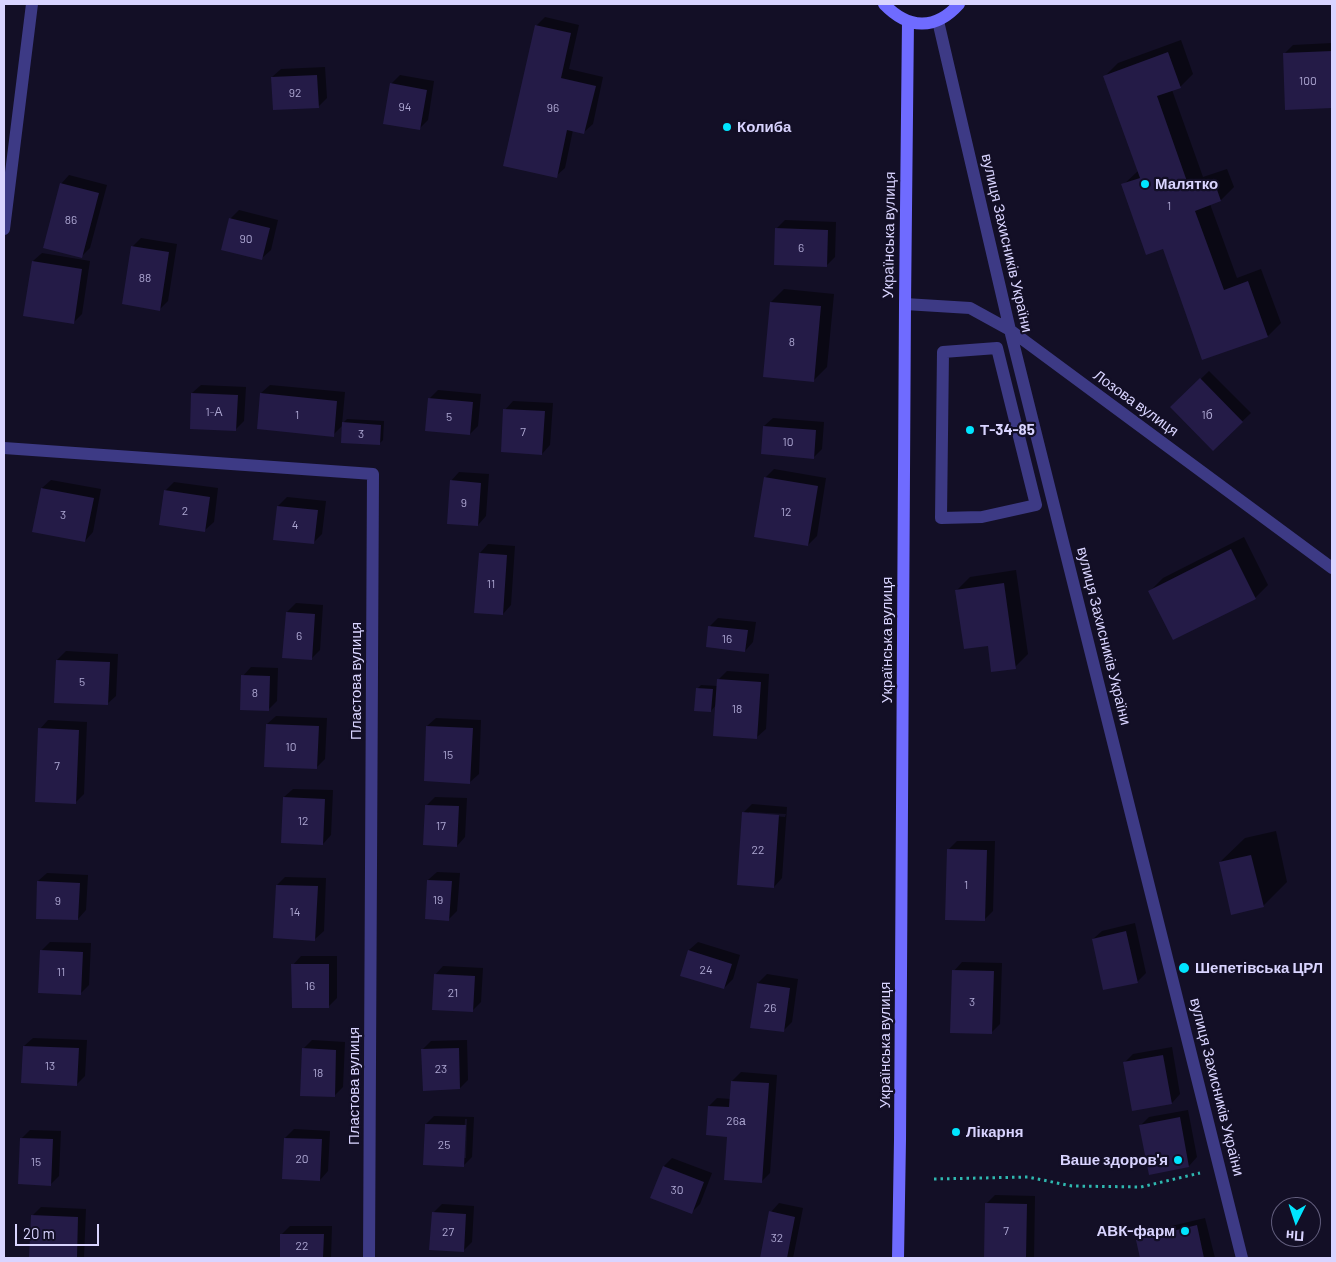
<!DOCTYPE html>
<meta charset="utf-8">
<style>
body{margin:0}
#map{position:relative;width:1336px;height:1262px;overflow:hidden;background:#130f26;font-family:Barlow,sans-serif}
canvas{display:block}
.frame{position:absolute;inset:0;border:5px solid #d9d4ff;pointer-events:none}
.north{position:absolute;left:1271px;top:1197px;width:50px;height:50px;box-sizing:border-box;background:#130f26;border:1px solid #625e7d;border-radius:50%;rotate:184deg;font-size:14px;font-weight:700;line-height:20px;text-align:center;color:#d9d4ff}
.north::after{content:'';display:block;margin:auto;width:18px;height:22px;background:#00e5ff;clip-path:polygon(50% 0,100% 100%,50% 72%,0 100%)}
.scale{position:absolute;left:15px;top:1224px;width:84px;height:22px;box-sizing:border-box;border:2px solid #d9d4ff;border-top:0;padding-left:6px;font-size:15px;line-height:18px;white-space:nowrap;color:#d9d4ff;-webkit-text-stroke:4px #130f26;paint-order:stroke}
</style>
<div id="map">
<canvas width="1336" height="1262"></canvas>
<div class="frame"></div>
<div class="north">Пн</div>
<div class="scale">20 m</div>
</div>
<script>
const g = document.querySelector('canvas').getContext('2d');
g.lineJoin = 'round';
function fill(path, color) { g.fillStyle = color; g.fill(path, 'evenodd'); }
function trace(path, color, width, dash) { g.strokeStyle = color; g.lineWidth = width; g.lineCap = dash ? 'butt' : 'round'; g.setLineDash(dash || []); g.stroke(path); }
function write(font, color, halo, rows, align = 'center') {
  g.font = font + ' Barlow,sans-serif'; g.lineWidth = 4.5; g.setLineDash([]); g.textBaseline = 'middle'; g.strokeStyle = halo; g.fillStyle = color; for (const [text, x, y, turn = 0] of rows) {
    g.save(); g.translate(x, y); g.rotate((+turn || 0) * Math.PI / 180); g.textAlign = isNaN(turn) ? turn : align; if (halo) g.strokeText(text, 0, 0); g.fillText(text, 0, 0); g.restore();
  }
}
fill(new Path2D(`
 M545,17L579,25L569,69L603,77L593,124L584,132L573,130L565,168L556,176L536,26Z
 M1181,40L1193,74L1180,87L1172,90L1203,177L1227,169L1234,187L1221,200L1210,204L1237,278L1261,269L1281,323L1268,336L1163,247L1123,185L1138,171L1105,76L1118,63Z
 M1332,43V106L1286,109L1284,54L1293,45Z
 M325,67L327,98L318,107L272,77L281,69Z
 M400,75L434,81L428,120L419,129L391,84Z
 M69,175L107,185L90,248L82,256L61,184Z
 M239,210L278,220L271,250L262,258L230,219Z
 M785,220L836,222L835,257L826,266L776,229Z
 M141,238L177,244L168,301L160,309L132,247Z
 M42,253L90,261L82,314L73,323L33,261Z
 M784,289L834,294L827,367L814,380L771,302Z
 M1209,371L1251,413L1213,449L1172,407Z
 M201,385L246,387L244,421L235,430L192,393Z
 M270,385L345,392L342,424L347,419L384,421L383,440L379,444L343,425L333,435L261,393Z
 M438,390L481,394L478,426L470,434L429,399Z
 M513,401L553,403L550,445L542,454L505,410Z
 M773,418L824,422L822,449L813,458L764,426Z
 M774,469L826,478L817,536L808,545L765,478Z
 M459,472L489,474L486,516L478,525L451,481Z
 M51,480L101,489L93,532L85,541L42,488Z
 M174,482L218,488L214,522L205,530L165,491Z
 M287,497L326,501L322,534L313,543L274,539L278,506Z
 M1244,537L1268,585L1255,598L1150,591L1163,578Z
 M488,544L515,546L511,605L503,614L480,553Z
 M1016,570L1028,654L1015,667L989,644L957,590L970,577Z
 M296,603L323,605L320,650L311,659L287,612Z
 M718,618L756,622L753,642L745,651L710,626Z
 M66,651L118,654L116,696L107,704L57,660Z
 M251,667L278,668L277,701L269,709L243,676Z
 M727,671L769,674L766,729L757,737L716,705L711,711L697,689L701,685L718,686V680Z
 M276,716L327,718L325,759L316,768L267,724Z
 M436,718L481,720L479,774L470,782L427,726Z
 M48,720L87,722L84,794L76,802L40,729Z
 M293,789L333,790L331,835L323,844L284,797Z
 M435,797L467,798L465,837L457,846L427,805Z
 M752,804L787,807L782,878L774,887L743,813ZM749,812L786,814L785,817L749,814Z
 M1276,831L1287,882L1263,906L1220,862L1245,838Z
 M957,841H995L993,911L984,920L949,849Z
 M437,872L460,873L457,911L449,919L428,880Z
 M47,873L88,875L86,910L78,919L38,881Z
 M285,877L326,878L324,931L315,939L277,885Z
 M1135,923L1146,973L1137,982L1093,939L1102,931Z
 M50,942L91,943L89,985L80,994L41,951Z
 M698,942L740,955L733,979L724,988L689,950Z
 M301,956H337V998L328,1007L293,965Z
 M962,962L1002,963L1000,1024L991,1033L954,971Z
 M443,966L483,968L481,1002L472,1011L435,975Z
 M767,974L798,979L792,1022L783,1031L752,1026L758,983Z
 M33,1038L87,1040L85,1076L76,1085L24,1046Z
 M312,1040L345,1042L343,1087L334,1096L303,1049Z
 M467,1040L468,1080L460,1088L423,1049L431,1041Z
 M1172,1047L1180,1094L1172,1103L1125,1062L1133,1054Z
 M741,1072L777,1075L770,1173L761,1182L709,1106L717,1098L731,1099L732,1081Z
 M1188,1110L1197,1157L1189,1166L1140,1126L1149,1117Z
 M434,1116L474,1117L472,1157L463,1166L426,1124ZM465,1119H467L466,1158H463Z
 M294,1129L330,1131L328,1171L320,1180L285,1138Z
 M30,1130L61,1131L59,1176L51,1184L21,1139Z
 M672,1158L712,1173L700,1204L691,1213L664,1166Z
 M995,1195L1035,1196L1034,1258H986V1204Z
 M779,1203L803,1208L793,1258H761L771,1212Z
 M442,1204L474,1206L472,1242L463,1251L433,1213Z
 M41,1207L86,1209L84,1258H30L32,1216Z
 M1205,1218L1215,1258H1141L1137,1240L1146,1232Z
 M290,1226H332L331,1258H281L282,1234Z`), '#0007');
fill(new Path2D(`
 M535,25L571,33L561,78L596,86L584,134L567,130L557,178L503,166Z
 M1332,51V108L1285,110L1283,53Z
 M1168,52L1181,88L1157,96L1190,190L1214,181L1221,201L1195,211L1224,290L1248,281L1268,337L1202,360L1163,249L1146,255L1121,184L1140,178L1103,76Z
 M317,75L319,108L273,110L271,77Z
 M390,83L427,90L420,130L383,124Z
 M60,183L99,193L82,258L43,248Z
 M229,218L270,228L262,260L221,250Z
 M775,228L828,230L827,267L774,265Z
 M131,246L169,252L160,311L122,304Z
 M32,261L82,269L74,324L23,316Z
 M770,302L821,306L814,382L763,377Z
 M1200,378L1243,422L1213,451L1170,407Z
 M191,393L238,395L236,431L190,429Z
 M260,393L337,401L334,437L257,429Z
 M428,398L473,402L470,435L425,431Z
 M503,409L545,411L542,455L501,452Z
 M342,422L381,425L380,445L341,443Z
 M763,426L816,430L814,459L761,454Z
 M764,477L818,486L808,546L754,537Z
 M450,480L481,483L478,526L447,524Z
 M41,488L94,498L85,542L32,532Z
 M164,490L210,497L205,532L159,525Z
 M277,506L318,510L314,544L273,540Z
 M1231,549L1256,599L1173,640L1148,591Z
 M479,553L507,555L503,615L474,613Z
 M1004,583L1016,669L991,672L988,646L964,649L955,590Z
 M286,612L315,614L312,660L282,658Z
 M708,626L748,630L745,652L706,647Z
 M56,660L110,662L108,705L54,703Z
 M241,675L270,676L269,711L240,710Z
 M717,679L761,682L757,739L713,736Z
 M696,688L713,689L711,712L694,711Z
 M266,724L319,726L317,769L264,767Z
 M426,726L473,728L470,784L424,781Z
 M38,728L79,730L76,804L35,802Z
 M283,797L325,799L323,845L281,843Z
 M425,805L459,806L457,847L423,845Z
 M742,812L779,815L774,888L737,885Z
 M947,849L987,850L985,921L945,920Z
 M1251,855L1264,907L1231,915L1219,862Z
 M427,880L452,881L449,921L425,919Z
 M37,881L80,883L78,920L36,919Z
 M276,885L318,886L315,941L273,938Z
 M1126,931L1138,983L1103,990L1092,939Z
 M40,950L83,952L81,995L38,993Z
 M688,950L732,964L724,989L680,976Z
 M291,964H329V1008H292Z
 M952,970L994,971L992,1034L950,1033Z
 M434,974L475,976L473,1012L432,1010Z
 M757,983L790,988L784,1032L750,1028Z
 M23,1046L79,1048L77,1086L21,1083Z
 M302,1048L336,1050L335,1097L300,1096Z
 M459,1048L460,1089L423,1091L421,1049Z
 M1163,1055L1172,1104L1132,1111L1123,1062Z
 M731,1081L769,1083L762,1183L724,1180L727,1137L706,1135L708,1106L729,1107Z
 M1180,1117L1189,1167L1149,1175L1139,1125Z
 M425,1124L466,1125L464,1167L423,1165Z
 M20,1138L53,1139L51,1186L18,1184Z
 M284,1138L322,1139L320,1181L282,1179Z
 M663,1166L704,1182L692,1214L650,1198Z
 M985,1203L1027,1204L1026,1258H984Z
 M769,1211L795,1217L787,1258H760Z
 M432,1212L466,1214L464,1252L429,1250Z
 M31,1215L78,1217L77,1258H29Z
 M1197,1225L1204,1258H1140L1136,1240Z
 M280,1234H324L323,1258H280Z`), '#241b47');
trace(new Path2D(`
 M934,1179L1028,1177L1072,1186L1141,1187L1200,1173`), '#2fb8b0', 3, [2.5, 4]);
trace(new Path2D(`
 M938,21L1010,330L1242,1258
 M4,229L32,4
 M905,304L970,308L1010,330L1332,568
 M997,348L1036,505L982,517L941,518L943,352Z
 M4,448L373,474L369,1258`), '#3d3a85', 12);
trace(new Path2D(`
 M884,4C908,29 935,31 959,4
 M898,1258L900,1140L905,304L908,21`), '#6f6bff', 12);
for (const [x, y, r, color] of [
 [727,127,5,"#00e5ff"],
 [1145,184,5,"#00e5ff"],
 [970,430,5,"#00e5ff"],
 [1184,968,6,"#00e5ff"],
 [956,1132,5,"#00e5ff"],
 [1178,1160,5,"#00e5ff"],
 [1185,1231,5,"#00e5ff"]
]) { const dot = new Path2D(); dot.arc(x, y, r, 0, 2 * Math.PI); g.fillStyle = color; g.fill(dot); trace(dot, '#130f26', 2); }
write('12px', '#aca6d1', null, [
 ["100",1308,81],
 ["92",295,93],
 ["94",405,107],
 ["96",553,108],
 ["1",1169,206],
 ["86",71,220],
 ["90",246,239],
 ["6",801,248],
 ["88",145,278],
 ["8",792,342],
 ["1-А",214,412],
 ["1",297,415],
 ["1б",1207,415],
 ["5",449,417],
 ["7",523,432],
 ["3",361,434],
 ["10",788,442],
 ["9",464,503],
 ["2",185,511],
 ["12",786,512],
 ["3",63,515],
 ["4",295,525],
 ["11",491,584],
 ["6",299,636],
 ["16",727,639],
 ["5",82,682],
 ["8",255,693],
 ["18",737,709],
 ["10",291,747],
 ["15",448,755],
 ["7",57,766],
 ["12",303,821],
 ["17",441,826],
 ["22",758,850],
 ["1",966,885],
 ["19",438,900],
 ["9",58,901],
 ["14",295,912],
 ["24",706,970],
 ["11",61,972],
 ["16",310,986],
 ["21",453,993],
 ["3",972,1002],
 ["26",770,1008],
 ["13",50,1066],
 ["23",441,1069],
 ["18",318,1073],
 ["26а",736,1121],
 ["25",444,1145],
 ["20",302,1159],
 ["15",36,1162],
 ["30",677,1190],
 ["7",1006,1231],
 ["27",448,1232],
 ["32",777,1238],
 ["22",302,1246]
]);
write('bold 15px', '#d9d4ff', '#130f26', [
 ["Колиба",737,127],
 ["Малятко",1155,184],
 ["Т-34-85",980,430],
 ["Шепетівська ЦРЛ",1195,968],
 ["Лікарня",966,1132],
 ["Ваше здоров'я",1168,1160,"right"],
 ["АВК-фарм",1175,1231,"right"]
], 'left');
write('15px', '#d9d4ff', '#130f26', [
 ["Українська вулиця",889,235,-89],
 ["вулиця Захисників України",1007,243,77],
 ["Лозова вулиця",1136,403,36],
 ["вулиця Захисників України",1104,636,76],
 ["Українська вулиця",887,640,-90],
 ["Пластова вулиця",356,681,-90],
 ["Українська вулиця",885,1045,-90],
 ["Пластова вулиця",354,1086,-90],
 ["вулиця Захисників України",1217,1087,76]
]);
</script>
